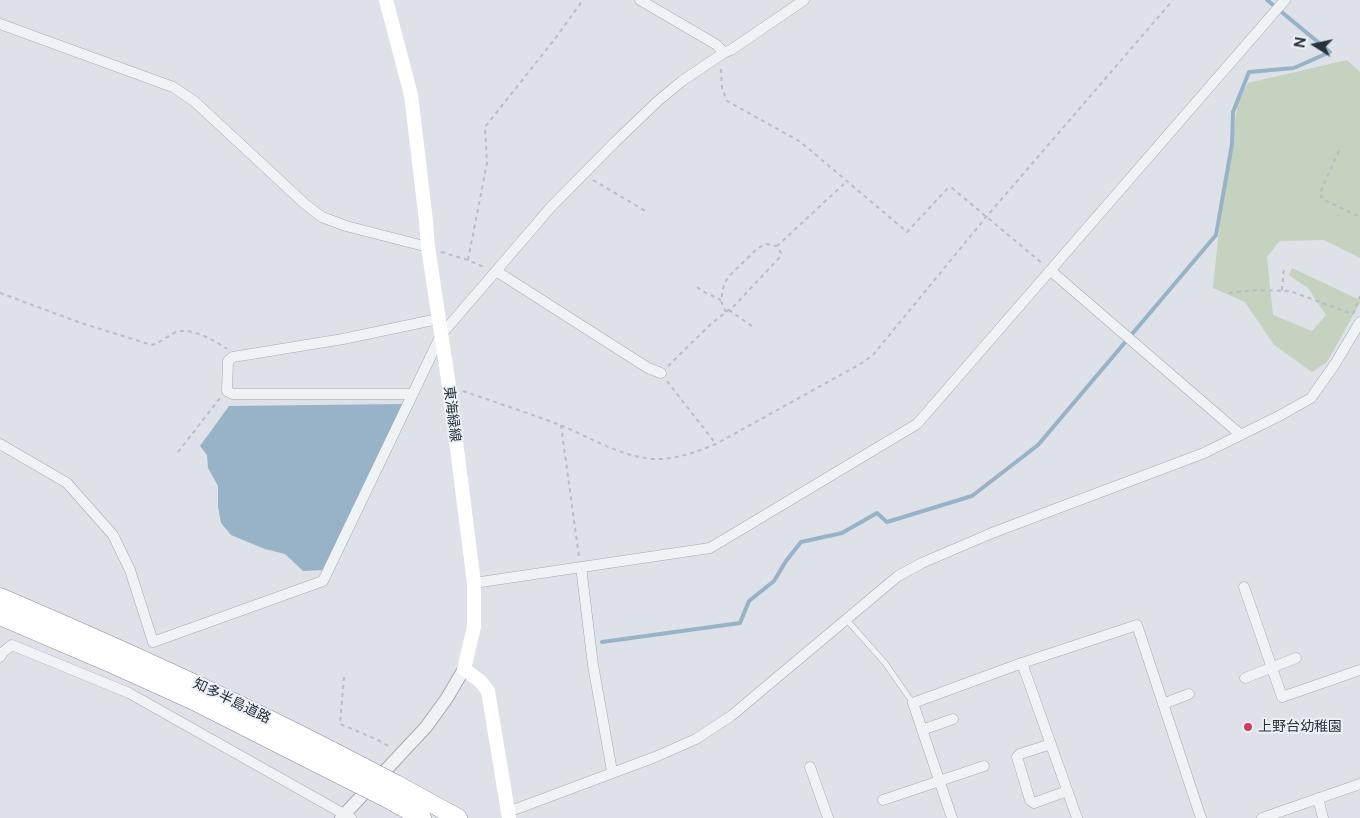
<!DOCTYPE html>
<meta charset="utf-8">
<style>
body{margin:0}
#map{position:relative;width:1360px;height:818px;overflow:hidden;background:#dee2e8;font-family:"Public Sans",sans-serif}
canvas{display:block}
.north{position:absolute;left:1290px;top:20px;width:50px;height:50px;-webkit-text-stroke:4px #edf1f5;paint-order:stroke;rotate:280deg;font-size:14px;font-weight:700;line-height:20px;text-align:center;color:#27313f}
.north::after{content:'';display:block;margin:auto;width:18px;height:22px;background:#27313f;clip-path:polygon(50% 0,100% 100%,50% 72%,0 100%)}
</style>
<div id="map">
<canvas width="1360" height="818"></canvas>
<div class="north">N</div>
</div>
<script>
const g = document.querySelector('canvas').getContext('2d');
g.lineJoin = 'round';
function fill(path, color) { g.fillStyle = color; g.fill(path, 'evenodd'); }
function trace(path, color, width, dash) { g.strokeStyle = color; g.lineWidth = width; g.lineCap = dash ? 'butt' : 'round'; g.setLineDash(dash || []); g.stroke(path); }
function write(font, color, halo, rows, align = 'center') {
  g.font = font + ' "Public Sans","Noto Sans JP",sans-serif'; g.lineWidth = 4; g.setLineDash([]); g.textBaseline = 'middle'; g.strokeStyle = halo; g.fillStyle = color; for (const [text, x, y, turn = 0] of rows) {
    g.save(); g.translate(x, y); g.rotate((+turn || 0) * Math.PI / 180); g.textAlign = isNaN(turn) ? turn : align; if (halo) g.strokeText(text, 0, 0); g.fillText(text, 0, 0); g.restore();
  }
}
fill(new Path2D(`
 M1347,60L1360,72V258L1324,240L1280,241L1267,257L1273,315L1312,331L1326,315L1308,288L1289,275L1292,268L1360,300V303L1327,362L1312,372L1274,345L1245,302L1213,288L1218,239L1238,101L1248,83Z`), '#c4d2bf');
fill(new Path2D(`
 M403,404L324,570L303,571L285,554L265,549L231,535L221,523L218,507V486L208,468L207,455L200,446L229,406Z`), '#98b2c8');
trace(new Path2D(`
 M602,642L740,623L749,601L774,581L786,561L801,542L842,533L877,513L887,522L972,496L1038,445L1216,235L1232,144L1233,112L1249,72L1294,68L1330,52L1267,0`), '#98b2c8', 4);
const service = new Path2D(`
 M846,619L885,663L913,703`);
const minor = new Path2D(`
 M640,0L717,45L724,53
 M0,24L173,87L194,101L305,204L322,217L346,226L428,247
 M496,271L648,368L661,373
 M1051,271L1241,435
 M413,394H233L227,391L228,361L233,357L343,339L438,319
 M0,444L67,483L113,535L130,570L153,642L323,581L441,335L551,207L615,142L659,100L682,81L725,52L731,50L804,0
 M581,567L593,665L612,771
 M474,583L710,548L917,424L1285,0
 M1244,587L1282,697L1360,670
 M0,657L3,652L12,645L129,693L351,818
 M1022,663L1077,818
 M1245,678L1296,658
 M1163,704L1189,694
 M922,730L953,719
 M1051,744L1020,754L1017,757L1030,800L1034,803L1067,791
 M810,767L828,818
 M1318,798L1323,818
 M883,800L984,766
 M508,812L655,757L696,739L731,716L898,576L922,563L992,533L1204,453L1279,416L1311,398L1335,364L1360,322
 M952,818L913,703L1022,663L1137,625L1201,818
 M1262,818L1360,784`);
const tertiary = new Path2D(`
 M341,818L426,727L447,698L464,669`);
const motorway = new Path2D(`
 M0,597C124,650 246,705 365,768
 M0,616L110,663L192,700L354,782
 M396,784L458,818
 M386,798L422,818`);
trace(service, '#a3a9b2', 6);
trace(minor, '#a3a9b2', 11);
trace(tertiary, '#a3a9b2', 14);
trace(motorway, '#85909e', 19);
trace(new Path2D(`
 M721,69L722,88L727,101L799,141L809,149L907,232L947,189L952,188L1043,264
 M1339,151L1322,188L1320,194L1322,199L1360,217
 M593,180L647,212
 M441,252L468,260L486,268
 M468,260L487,163L485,127L554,40L583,0
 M697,287L704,292L721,300
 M1282,290L1284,268
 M0,293L81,323L152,345C160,343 166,337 174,333C190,326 214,340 227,349
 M1229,293L1256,290L1290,291L1352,314
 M729,310L753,327
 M726,312L721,301L724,284L729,276L758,248L766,244L777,246
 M1353,314L1360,296
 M668,366L711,324L735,305L779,258L781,253L777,246L847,181
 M667,381L716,444
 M463,391C495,402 528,413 560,425C592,438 626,460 661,459C681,458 698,451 716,444L862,363L873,355L987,216L1173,0
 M561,425L579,557
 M178,452L220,398
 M344,677L340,724L376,739L390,747`), '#b8bdc3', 2, [4, 4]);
trace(service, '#f0f3f6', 5);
trace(minor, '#f0f3f6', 10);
trace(tertiary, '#f0f3f6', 12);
trace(new Path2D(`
 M386,0L411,95L426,221L428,247L449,386L474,583V627L464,669L480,681L488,691L509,818`), '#fff', 14);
trace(motorway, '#fff', 18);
const motorwayBridge = new Path2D(`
 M365,768L396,784
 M354,782L386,798`);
trace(motorwayBridge, '#85909e', 19, []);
trace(motorwayBridge, '#fff', 18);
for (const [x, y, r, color] of [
 [1248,727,5,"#cf405d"]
]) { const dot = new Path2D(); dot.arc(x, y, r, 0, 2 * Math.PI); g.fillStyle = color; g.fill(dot); trace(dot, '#edf1f5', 2); }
write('14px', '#27313f', '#edf1f5', [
 ["東海緑線",452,414,83],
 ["知多半島道路",232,701,26]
]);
write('14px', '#27313f', '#edf1f5', [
 ["上野台幼稚園",1258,727]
], 'left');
</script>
